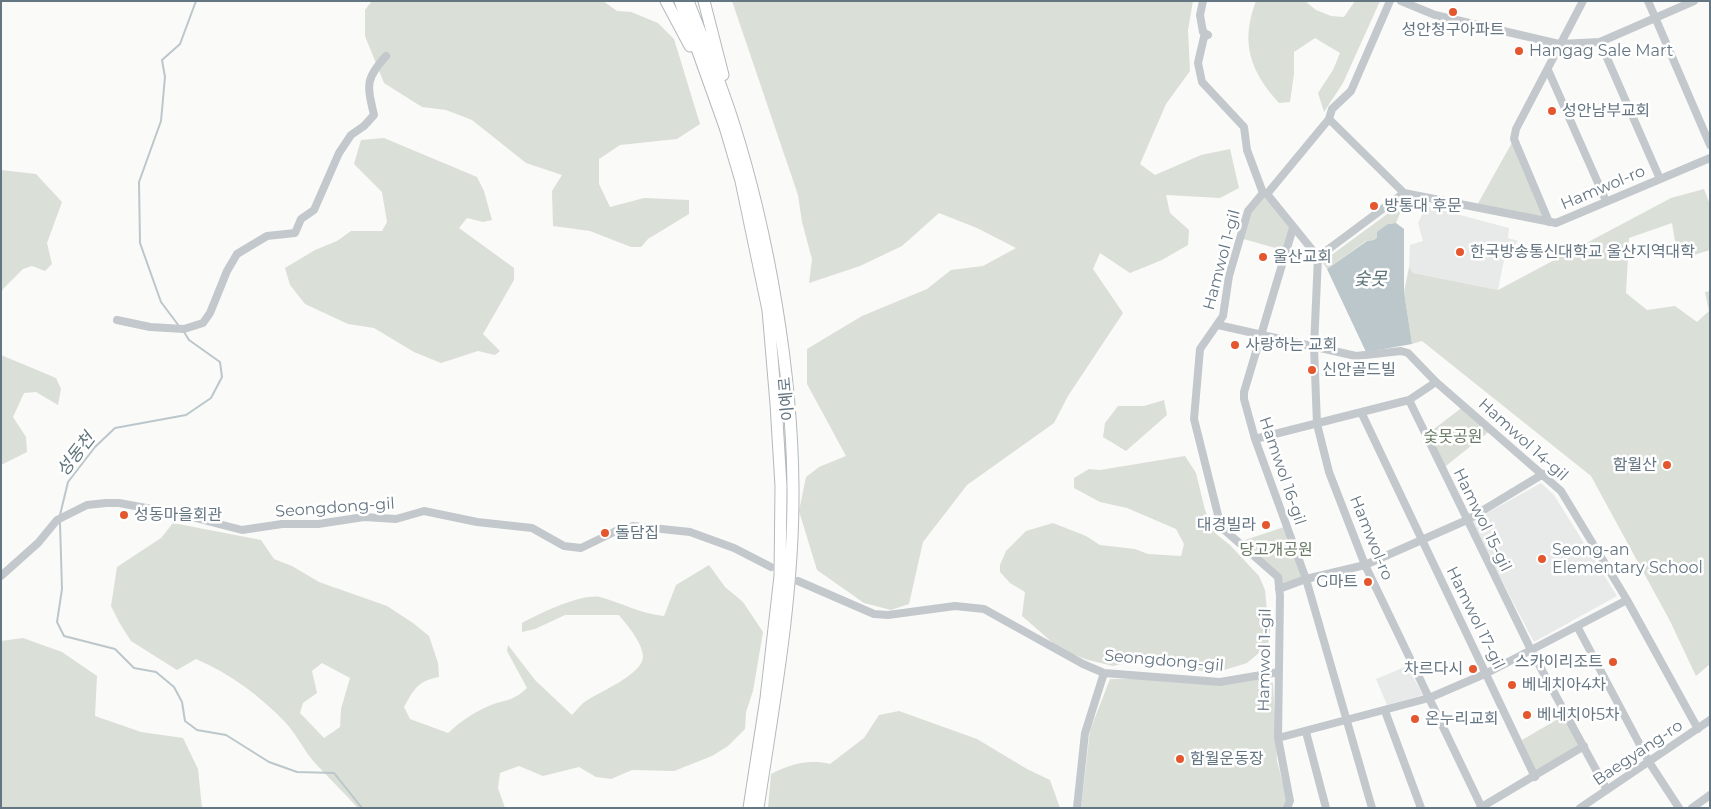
<!DOCTYPE html>
<meta charset="utf-8">
<style>
body{margin:0}
#map{position:relative;width:1711px;height:809px;overflow:hidden;background:#fafaf8;font-family:Montserrat,sans-serif}
canvas{display:block}
.frame{position:absolute;inset:0;border:2px solid #657683;pointer-events:none}
</style>
<div id="map">
<canvas width="1711" height="809"></canvas>
<div class="frame"></div>
</div>
<script>
const g = document.querySelector('canvas').getContext('2d');
g.lineJoin = 'round';
function fill(path, color) { g.fillStyle = color; g.fill(path, 'evenodd'); }
function trace(path, color, width, dash) { g.strokeStyle = color; g.lineWidth = width; g.lineCap = dash ? 'butt' : 'round'; g.setLineDash(dash || []); g.stroke(path); }
function write(font, color, halo, rows, align = 'center') {
  g.font = font + ' Montserrat,"Noto Sans KR",sans-serif'; g.lineWidth = 5; g.setLineDash([]); g.textBaseline = 'middle'; g.strokeStyle = halo; g.fillStyle = color; for (const [text, x, y, turn = 0] of rows) {
    g.save(); g.translate(x, y); g.rotate((+turn || 0) * Math.PI / 180); g.textAlign = isNaN(turn) ? turn : align; if (halo) g.strokeText(text, 0, 0); g.fillText(text, 0, 0); g.restore();
  }
}
fill(new Path2D(`
 M1426,206L1509,228L1508,238L1518,241L1504,260L1498,290L1413,273L1409,267L1410,245L1423,241L1418,223Z
 M1541,483L1554,495L1617,596L1534,642L1471,522Z
 M1407,666L1423,695L1387,705L1376,679Z`), '#e8e9e9');
fill(new Path2D(`
 M372,1H603L617,11L631,12L658,23L674,39L700,124L677,139L620,145L599,159V184L610,207L644,198L689,200V214L648,239L641,247H631L590,231L553,226L552,191L562,175L526,163L472,120L446,110L422,107L384,83L365,36V10Z
 M732,1H1193L1188,30L1190,71L1166,104L1140,164L1155,175L1201,155L1230,149L1239,188L1220,198L1166,195L1170,213L1189,230L1188,245L1162,260L1130,273L1100,253L1093,269L1123,313L1068,396L1054,423L967,485L923,542L909,604L891,610L864,603L817,570L799,511L806,477L819,467L846,456L807,384V349L862,316L927,289L951,270L983,266L1016,248L977,228L939,213L902,246L860,266L809,283L812,259L802,222L798,195Z
 M1256,1H1305L1316,10L1331,16L1344,17L1355,1H1380L1343,83L1324,112L1318,93L1333,70L1340,53L1315,38L1294,52V74L1290,102L1279,103C1250,71 1240,43 1256,1Z
 M384,138L477,177L484,191L492,220L483,222L467,218L459,228L514,268V280L483,334L500,351L495,355L478,351L441,363L414,352L374,328L348,324L305,304L290,285L285,268L315,250L337,241L351,231H382L387,222L382,192L354,164L361,140Z
 M1514,139L1549,222L1476,207Z
 M1,170L36,174L62,202L47,243L52,264L45,271L32,266L23,269L3,289L1,294Z
 M1704,189L1710,205V250L1694,255L1675,241L1672,223L1629,238L1626,293L1647,310L1675,306L1697,322L1709,311L1705,292L1710,291V664L1696,676L1670,621L1591,476L1422,341L1412,344L1404,292L1409,267L1413,273L1498,290L1671,198Z
 M1263,193L1293,228L1286,251L1240,238L1248,211Z
 M1405,201L1396,223L1388,224L1374,240L1366,241L1327,269L1323,263L1330,256Z
 M1,355L56,378L61,389L58,405L36,392L24,393L13,417L26,437L27,452L1,465Z
 M1164,400L1167,415L1126,451L1103,437L1105,423L1118,406H1144Z
 M1464,406L1491,430L1442,469L1426,435Z
 M1185,456L1196,473L1205,510L1215,533L1230,545L1259,576L1265,590L1267,611L1271,622L1268,645L1247,663L1221,671L1207,673L1165,659L1137,660L1113,666L1088,660L1061,650L1022,616L1025,592L1010,583L1000,572V565L1006,551L1026,531L1053,523L1086,536L1100,545L1135,549L1148,554L1181,556L1184,544L1176,529L1127,508L1100,502L1074,488V478L1089,469L1100,470Z
 M173,523L261,540L274,559L292,566L319,582L387,606L413,623L429,636L438,663L439,677C418,681 414,689 404,707L410,719L448,733C461,721 474,712 491,705C508,699 513,701 527,688L507,651L508,645L535,680L572,715C577,710 581,704 586,701C599,692 644,674 643,656C642,642 627,625 619,615H565L535,629L522,632V623C538,614 582,593 600,597C622,603 641,614 664,616L676,585L709,565L725,587L743,602L763,632L753,691L746,712L745,729L728,746L712,756L674,771L632,770L611,779L596,777L579,767L543,776L519,766L500,773L498,788L505,808H358C344,793 329,778 315,763C304,751 297,735 286,723C260,696 231,674 196,659L177,670L131,641L119,622L111,606L117,567L161,538ZM322,663L350,678L341,709L340,727L324,738L300,713L303,703L317,693L312,671Z
 M1287,526L1306,579L1281,589L1278,577L1239,542Z
 M23,638L62,652L97,676L95,716L141,732L183,738L198,769L202,808H1V641Z
 M1266,678L1273,683L1277,761L1287,799L1284,808H1081L1090,730L1110,679Z
 M899,711L977,739L1027,769L1050,780L1060,808H768L771,774C791,764 808,759 830,764L864,738L879,715Z
 M1563,716L1580,744L1536,771L1522,740Z`), '#dadfd7');
fill(new Path2D(`
 M1396,223L1404,229V292L1412,344L1366,352L1327,269L1367,241L1374,240L1377,237V232L1388,224Z`), '#bbc7cb');
trace(new Path2D(`
 M179,326L161,302L140,243L139,182L161,121L165,77L162,60L180,44L196,1
 M60,515L68,482L95,447L115,428L186,415L211,398L222,377L220,362L189,340L184,332
 M60,523L62,589L57,622L64,636L115,649L134,668L156,672L174,687L182,702L185,721L197,730L226,735L269,762L297,772L334,773L362,808`), '#bbc7cb', 2);
const highway = new Path2D(`
 M666,1L690,46
 M680,1L725,127L741,181L768,310L776,404L781,486L780,576L766,698L749,808
 M688,1C704,42 721,83 734,125C769,236 792,371 793,487C794,595 774,702 758,808
 M704,1L723,75`);
trace(highway, '#b4b9bd', 13);
trace(new Path2D(`
 M1203,1L1200,15L1203,32L1208,35L1204,37L1198,63L1202,82L1244,127L1247,150L1263,193
 M1401,1L1435,15L1559,44L1600,42L1694,1
 M1648,1L1710,145
 M1600,42L1660,179
 M1548,70L1606,201
 M1329,119L1404,193
 M1267,194L1318,257L1314,347L1317,424L1329,472L1365,565L1482,808
 M1549,222L1514,139L1516,129L1583,1
 M1293,228L1244,392V399L1255,439L1306,579L1372,808
 M1318,257L1404,193L1556,223L1710,158
 M117,320L150,327L184,329L203,323L210,313L227,271L237,254L267,236L295,233L301,219L314,210L339,153L351,135L364,126L374,115C367,85 365,79 386,56
 M1218,325L1356,356L1401,351L1408,353L1436,382L1561,491L1627,600L1698,729
 M1409,400L1531,650L1607,790
 M1362,414L1535,777
 M1255,439L1409,400L1436,382
 M1,576L38,543L57,520L87,505L106,503H119L184,515L242,530L282,524H318L364,517L396,519L424,511L477,522L532,528L564,546L581,548L618,530L633,526L690,532L734,548L771,567
 M798,581L874,614L888,615L955,606L984,609L1083,664L1104,673L1220,682L1279,672
 M1279,589L1306,579L1365,565L1467,520L1543,474
 M1577,626L1649,762L1679,808
 M1385,711L1421,808
 M1306,732L1326,808
 M1278,738L1429,698L1487,673L1627,600
 M1077,808L1085,733L1104,673
 M1287,808L1290,801L1278,738L1280,596L1278,577L1221,527L1194,419L1200,349L1223,316L1229,276L1248,211L1263,193L1267,194L1329,119L1332,109L1351,91L1390,1
 M1480,808L1584,746
 M1580,808L1710,720
 M1692,808L1710,795`), '#c3c8cc', 8);
trace(highway, '#fff', 11);
for (const [x, y, r, color] of [
 [1453,12,5,"#e4572e"],
 [1519,51,5,"#e4572e"],
 [1552,111,5,"#e4572e"],
 [1374,206,5,"#e4572e"],
 [1460,252,5,"#e4572e"],
 [1263,257,5,"#e4572e"],
 [1235,345,5,"#e4572e"],
 [1312,370,5,"#e4572e"],
 [1667,465,5,"#e4572e"],
 [124,515,5,"#e4572e"],
 [1266,525,5,"#e4572e"],
 [605,533,5,"#e4572e"],
 [1542,559,5,"#e4572e"],
 [1368,582,5,"#e4572e"],
 [1613,662,5,"#e4572e"],
 [1473,669,5,"#e4572e"],
 [1512,685,5,"#e4572e"],
 [1527,715,5,"#e4572e"],
 [1415,719,5,"#e4572e"],
 [1180,759,5,"#e4572e"]
]) { const dot = new Path2D(); dot.arc(x, y, r, 0, 2 * Math.PI); g.fillStyle = color; g.fill(dot); trace(dot, '#fff', 2); }
write('16px', '#657683', '#fff', [
 ["성안청구아파트",1453,30,"center"],
 ["Hangag Sale Mart",1529,51],
 ["성안남부교회",1562,111],
 ["방통대 후문",1384,206],
 ["한국방송통신대학교 울산지역대학",1470,252],
 ["울산교회",1273,257],
 ["사랑하는 교회",1245,345],
 ["신안골드빌",1322,370],
 ["함월산",1657,465,"right"],
 ["성동마을회관",134,515],
 ["대경빌라",1256,525,"right"],
 ["돌담집",615,533],
 ["Seong-an",1552,550],
 ["Elementary School",1552,568],
 ["G마트",1358,582,"right"],
 ["스카이리조트",1603,662,"right"],
 ["차르다시",1463,669,"right"],
 ["베네치아4차",1522,685],
 ["베네치아5차",1537,715],
 ["온누리교회",1425,719],
 ["함월운동장",1190,759]
], 'left');
write('16px', '#657683', '#fff', [
 ["Hamwol-ro",1603,188,-23],
 ["Hamwol 1-gil",1222,260,-75],
 ["이예로",787,399,-95],
 ["Hamwol 14-gil",1523,440,42],
 ["Hamwol 16-gil",1282,471,71],
 ["Seongdong-gil",335,508,-4],
 ["Hamwol 15-gil",1482,520,64],
 ["Hamwol-ro",1371,538,68],
 ["Hamwol 17-gil",1475,618,64],
 ["Hamwol 1-gil",1265,660,-89],
 ["Seongdong-gil",1164,661,5],
 ["Baegyang-ro",1638,753,-34]
]);
write('16px', '#687a64', '#fff', [
 ["숯못공원",1453,437],
 ["당고개공원",1276,550]
]);
write('italic 18px', '#60757c', '#fff', [
 ["숯못",1370,280],
 ["성동천",76,455,-52]
]);
</script>
